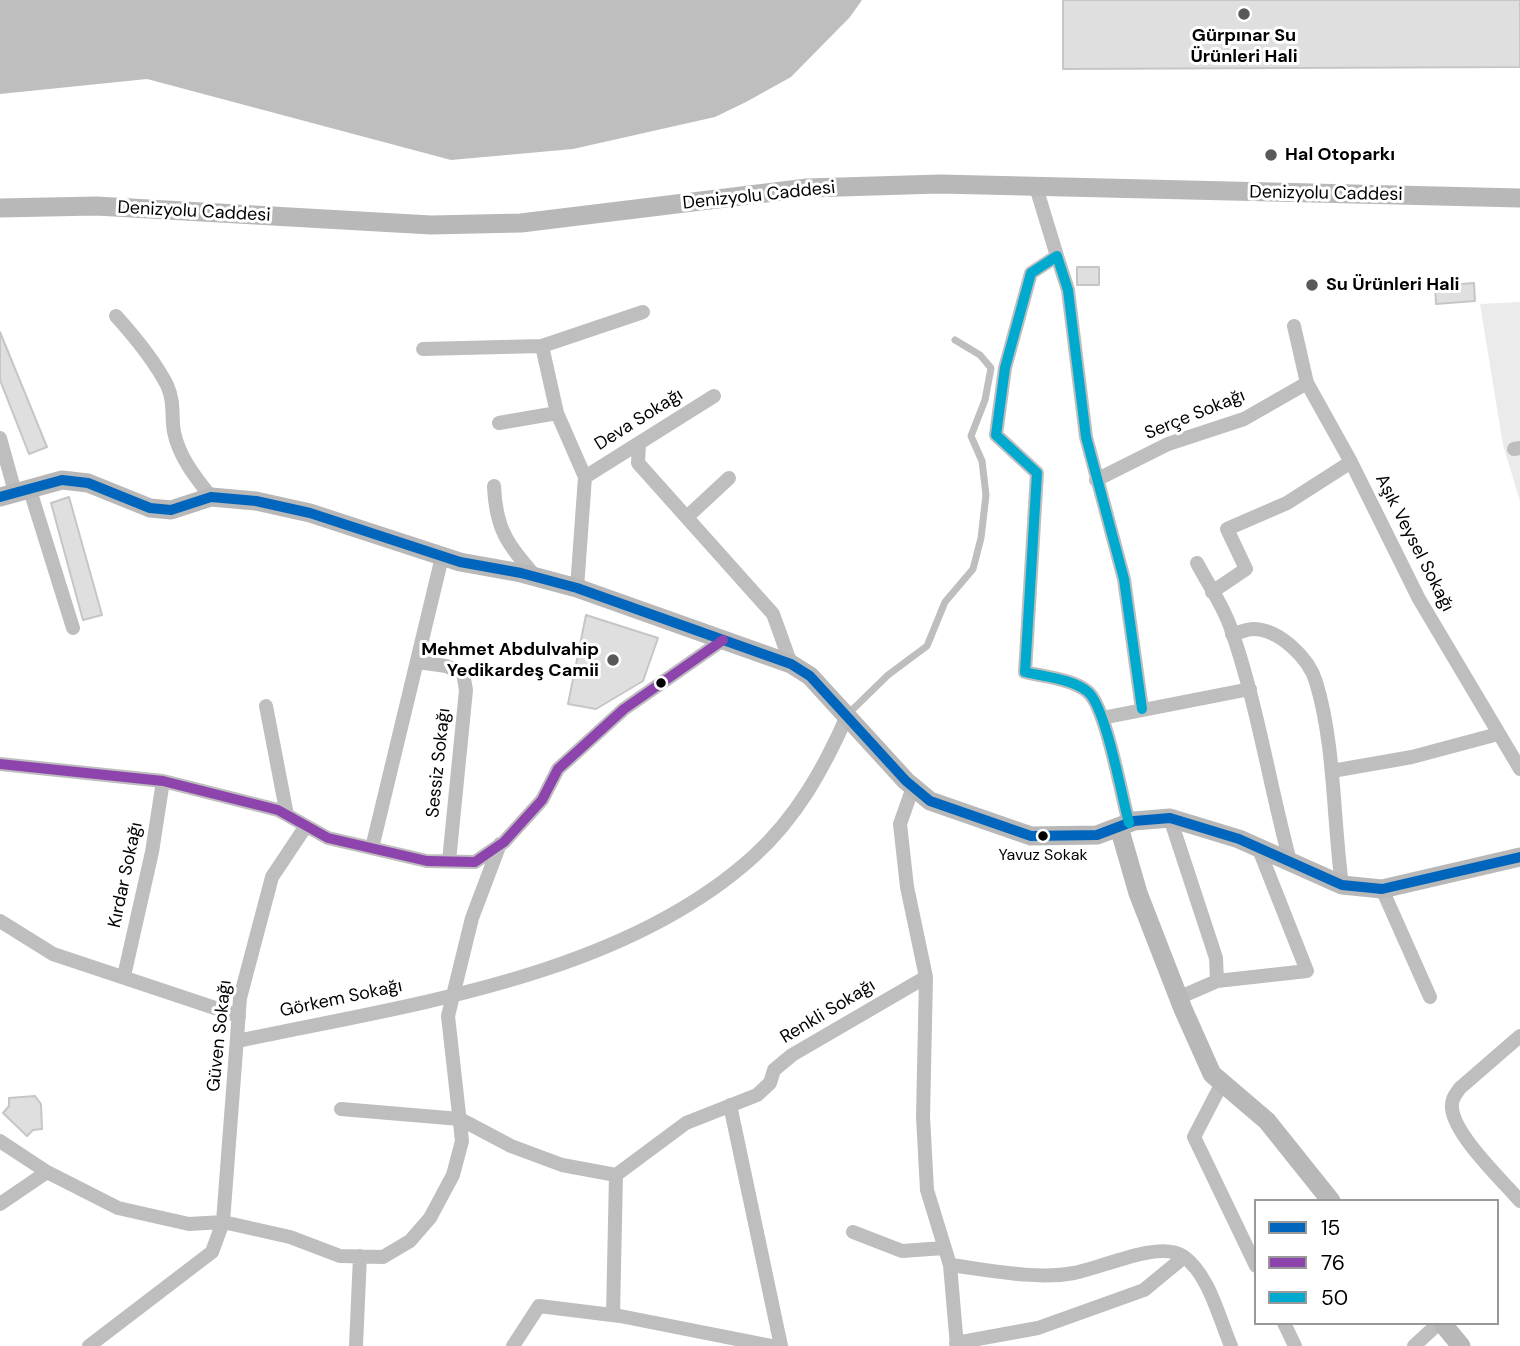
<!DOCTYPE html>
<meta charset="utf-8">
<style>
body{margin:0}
#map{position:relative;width:1520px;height:1346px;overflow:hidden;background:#fff;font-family:"DM Sans",sans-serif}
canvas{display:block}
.legend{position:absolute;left:1254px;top:1199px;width:245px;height:126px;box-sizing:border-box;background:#fff;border:2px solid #999;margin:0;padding:9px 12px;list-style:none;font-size:21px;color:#000}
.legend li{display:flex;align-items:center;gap:14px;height:35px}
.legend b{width:35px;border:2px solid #999}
</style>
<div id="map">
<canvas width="1520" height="1346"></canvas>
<ul class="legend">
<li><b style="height:9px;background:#0065bd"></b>15</li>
<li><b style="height:9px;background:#8e44ad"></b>76</li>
<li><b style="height:9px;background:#00a9ce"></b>50</li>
</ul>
</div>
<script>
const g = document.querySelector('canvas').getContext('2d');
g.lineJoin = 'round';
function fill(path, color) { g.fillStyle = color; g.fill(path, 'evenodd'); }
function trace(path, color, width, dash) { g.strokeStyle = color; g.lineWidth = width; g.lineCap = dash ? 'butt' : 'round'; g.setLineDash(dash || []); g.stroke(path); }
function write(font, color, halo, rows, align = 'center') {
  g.font = font + ' "DM Sans",sans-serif'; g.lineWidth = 6; g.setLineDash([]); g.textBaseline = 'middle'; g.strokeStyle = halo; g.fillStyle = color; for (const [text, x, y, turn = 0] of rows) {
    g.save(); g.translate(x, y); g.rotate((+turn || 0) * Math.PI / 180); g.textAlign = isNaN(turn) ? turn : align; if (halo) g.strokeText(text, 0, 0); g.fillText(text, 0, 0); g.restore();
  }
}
fill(new Path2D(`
 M1520,302V501L1503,445L1480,304Z`), '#ebebeb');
fill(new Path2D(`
 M0,0H862L850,17L791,77L746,102L715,117L573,149L451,160L147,79L0,94Z`), '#bebebe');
const building = new Path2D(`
 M1063,0H1520V67L1063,69Z
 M1077,267H1099V285H1077Z
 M1474,283L1475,301L1436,304L1435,286Z
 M0,332L47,447L29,454L0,380Z
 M69,497L102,615L83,620L51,503Z
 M586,615L658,638L643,681L596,709L568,704Z
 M35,1096L41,1104L42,1129L33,1130L27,1136L3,1113L9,1106V1098Z`);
fill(building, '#dfdfdf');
trace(building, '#c6c6c6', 2);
trace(new Path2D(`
 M847,715L888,675L927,646L945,602L973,569L981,538L986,495L982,461L971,436L985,400L991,368L980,355L955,340`), '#bebebe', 7);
trace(new Path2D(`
 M1036,187L1057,256
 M116,316C135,337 154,360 167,385C175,403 171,415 174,432C179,457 196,478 211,497
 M1294,326L1307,383L1351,462L1419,599L1520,769
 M542,346L557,413L585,477L577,588
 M423,349L542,346L643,312
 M499,423L557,413
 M0,438L15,492
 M639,444L638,463L773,614L791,664
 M1514,449L1520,448
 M585,477L714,396
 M1096,480L1168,444L1244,419L1307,383
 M494,486C496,530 507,543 535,576
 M29,487L73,628
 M687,517L729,478
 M1197,563C1208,584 1222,604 1230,626C1257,702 1269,783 1290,861
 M1212,592L1246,569L1227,529L1287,503L1351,462
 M1232,634C1239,633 1247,629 1253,629C1279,629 1309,658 1316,682C1335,744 1333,820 1342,885
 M418,662L446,666L463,673L466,690L449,861
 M266,706L287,815
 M1102,718L1250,689
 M0,764L163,781L278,810L328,838L427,861L475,862L504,842L542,800L558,769L624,709L723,640
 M1332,771L1412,757L1498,734
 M913,787L900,824L907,887L926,977L923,1117L927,1190L950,1265L957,1346
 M1170,818L1216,958L1217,981
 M1129,823C1122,798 1106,707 1088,692C1073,679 1045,677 1025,672L1037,473L996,435L1005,368L1031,273L1057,256L1068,290L1086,437L1124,579L1142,709
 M372,848L442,557
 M1382,889L1430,997
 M0,921L53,954L239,1016
 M124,976L152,852L163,781
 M1178,998L1217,981L1307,971L1258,847
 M1520,1036L1460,1088C1455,1095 1451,1100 1452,1108C1454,1135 1502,1180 1520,1201
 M237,1041C407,1005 621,977 754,856C797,817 824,768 847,716
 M1222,1083L1194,1137L1256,1266
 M730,1105L781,1346
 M341,1109L460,1119L511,1146L562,1165L616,1175L686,1123L757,1095L770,1083L774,1070L792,1055L926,977
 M0,1141L47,1172L118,1208L189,1224L223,1222L290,1237L340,1256L383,1257L410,1241L430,1218L453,1175L462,1141L448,1016L472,918L500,844
 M0,1204L47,1172
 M853,1232L902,1251L944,1248
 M950,1265C989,1270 1035,1280 1074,1273C1102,1268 1159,1240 1183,1256C1209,1274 1219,1318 1231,1346
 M613,1315L616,1175
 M1284,1323L1295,1346
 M956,1343L1038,1328L1144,1290L1184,1257
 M89,1346L212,1252L223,1222L240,998L272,877L306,826
 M356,1346L360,1256
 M513,1346L539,1306L620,1316L772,1346
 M1414,1346L1439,1323`), '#bebebe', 14);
trace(new Path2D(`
 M0,208L96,206L431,225L521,223L807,188L940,184L1520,198
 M0,497L62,480L88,483L150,508L171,510L211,497L256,501L310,513L460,562L521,573L577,588L791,664L810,676L906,781L930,801L1031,836L1097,835L1134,821L1170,818L1239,839L1342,885L1382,889L1520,857
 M1119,827L1138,893L1183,1009L1212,1074L1267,1121L1331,1201
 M1442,1323L1461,1346`), '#b8b8b8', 19);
trace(new Path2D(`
 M0,497L62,480L88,483L150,508L171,510L211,497L256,501L310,513L460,562L521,573L577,588L791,664L810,676L906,781L930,801L1031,836L1097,835L1134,821L1170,818L1239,839L1342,885L1382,889L1520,857`), '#0065bd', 10);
trace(new Path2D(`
 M0,764L163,781L278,810L328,838L427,861L475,862L504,842L542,800L558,769L624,709L723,640`), '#8e44ad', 10);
trace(new Path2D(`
 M1129,823C1122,798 1106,707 1088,692C1073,679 1045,677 1025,672L1037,473L996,435L1005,368L1031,273L1057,256L1068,290L1086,437L1124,579L1142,709`), '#00a9ce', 10);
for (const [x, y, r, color] of [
 [1244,14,7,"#595959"],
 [1271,155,7,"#595959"],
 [1312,285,7,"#595959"],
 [613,660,7,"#595959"],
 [661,683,6,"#000"],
 [1043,836,6,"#000"]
]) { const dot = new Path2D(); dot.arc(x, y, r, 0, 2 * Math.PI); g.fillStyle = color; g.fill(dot); trace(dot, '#fff', 2.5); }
write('16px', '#000', '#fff', [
 ["Yavuz Sokak",1043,856]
]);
write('bold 18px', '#000', '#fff', [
 ["Gürpınar Su",1244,36,"center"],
 ["Ürünleri Hali",1244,57,"center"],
 ["Hal Otoparkı",1285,155],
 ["Su Ürünleri Hali",1326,285],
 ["Mehmet Abdulvahip",599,650,"right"],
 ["Yedikardeş Camii",599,671,"right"]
], 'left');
write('18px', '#000', '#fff', [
 ["Denizyolu Caddesi",1326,194,1],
 ["Denizyolu Caddesi",759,196,-6],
 ["Denizyolu Caddesi",194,212,3],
 ["Serçe Sokağı",1195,415,-22],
 ["Deva Sokağı",639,420,-32],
 ["Aşık Veysel Sokağı",1414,543,63],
 ["Sessiz Sokağı",439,763,-84],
 ["Kırdar Sokağı",126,875,-78],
 ["Görkem Sokağı",341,999,-12],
 ["Renkli Sokağı",828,1012,-31],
 ["Güven Sokağı",220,1036,-84]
]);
</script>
